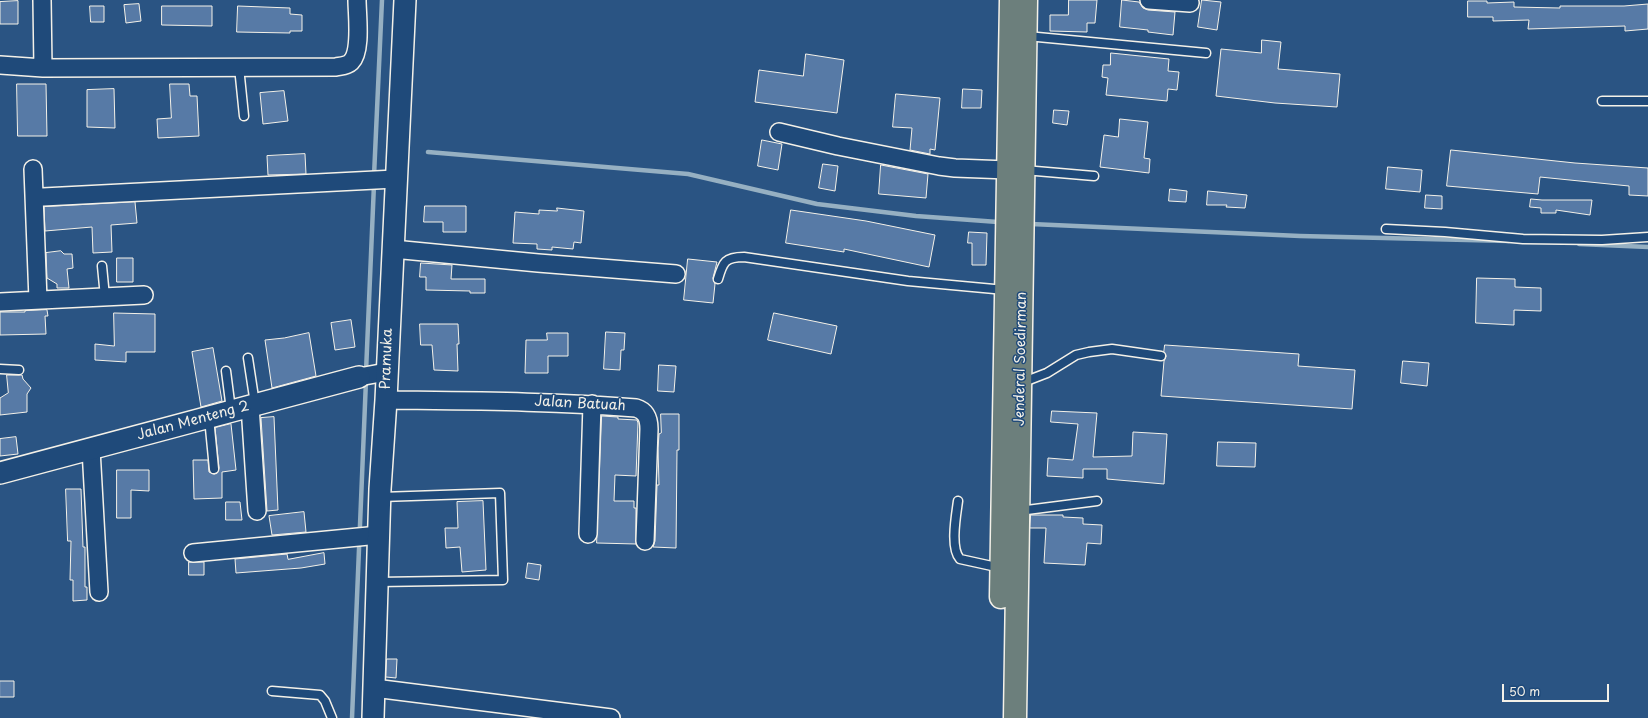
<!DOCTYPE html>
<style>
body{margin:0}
#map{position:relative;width:1648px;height:718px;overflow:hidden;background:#2a5483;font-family:"Playpen Sans",sans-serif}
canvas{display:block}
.scale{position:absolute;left:1502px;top:684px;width:107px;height:18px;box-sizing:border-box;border:2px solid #f4f1e8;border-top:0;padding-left:5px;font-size:12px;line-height:14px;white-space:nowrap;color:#f4f1e8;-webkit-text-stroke:3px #1f4a7a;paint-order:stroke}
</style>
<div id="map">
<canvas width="1648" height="718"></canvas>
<div class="scale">50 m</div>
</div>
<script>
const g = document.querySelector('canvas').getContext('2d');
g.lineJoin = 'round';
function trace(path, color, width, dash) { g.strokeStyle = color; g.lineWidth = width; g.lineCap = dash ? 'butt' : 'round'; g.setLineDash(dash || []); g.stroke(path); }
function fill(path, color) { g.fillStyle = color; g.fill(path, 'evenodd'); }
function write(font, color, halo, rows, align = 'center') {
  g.font = font + ' "Playpen Sans",sans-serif'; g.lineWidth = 3; g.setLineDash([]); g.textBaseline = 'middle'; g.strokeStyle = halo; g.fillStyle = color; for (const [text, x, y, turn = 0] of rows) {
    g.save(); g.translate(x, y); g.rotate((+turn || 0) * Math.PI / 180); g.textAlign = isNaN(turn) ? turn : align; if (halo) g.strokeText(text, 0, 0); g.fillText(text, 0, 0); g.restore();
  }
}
trace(new Path2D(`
 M428,152L688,174L817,204L916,216L998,222
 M374,176L382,0
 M1031,224L1300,236L1509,241
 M1579,244L1648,247
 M366,372L374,184
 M352,718L366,380`), '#96b0c2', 4.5);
const building = new Path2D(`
 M1069,0H1097L1095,23H1087V32L1050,31V15H1068Z
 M1122,0L1139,2L1143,8L1148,10L1175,12L1173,35L1148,32V30L1120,27Z
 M1202,0L1221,2L1217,30L1198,27Z
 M18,1V24H0V2Z
 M1468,1H1487V3L1514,2V7L1560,8V6H1624L1648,4V29L1625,31V26L1528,29L1529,20L1493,21V17H1468Z
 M139,4L141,21L126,23L124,5Z
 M90,6H104V22H91Z
 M162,6H212V26L162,25Z
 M238,6L290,8V14L302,15V31H290V33L237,32Z
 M1262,40L1281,42L1278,69L1340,74L1337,107L1275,103L1216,96L1221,49L1261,53Z
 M1111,53L1169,59L1168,71L1179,72L1177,90L1168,89L1167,101L1106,95L1108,78L1102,77L1103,65H1110Z
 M806,54L844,60L837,113L755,102L759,70L803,76Z
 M17,84H46L47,136H18Z
 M170,84H189L190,96H197L199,136L158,138L157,119L171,118Z
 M114,89L115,128L87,127V90Z
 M963,89L982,90L981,108H962Z
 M284,91L288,121L263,124L260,93Z
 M896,94L940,98L935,150L930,149V154L910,150L912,128L893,127Z
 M1054,110L1069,111L1067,125L1053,123Z
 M1120,119L1148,122L1144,158L1150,159L1149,173L1100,167L1104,135L1118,137Z
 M762,140L782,144L778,170L758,166Z
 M1451,150L1575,163L1648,168V196L1629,195V186L1540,177L1538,194L1447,186Z
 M305,154L306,174L268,175L267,156Z
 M823,164L838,166L835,191L819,188Z
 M881,165L928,174L926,198L879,194Z
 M1388,167L1422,170L1420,192L1386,189Z
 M1170,189L1187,191L1186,202L1169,201Z
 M1208,191L1247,195L1245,208L1226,207L1227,205H1207Z
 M1426,195L1442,196V209L1425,208Z
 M1531,199L1542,200H1592L1590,215L1556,210V213H1541V208L1530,207Z
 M135,202L137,223L111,225L112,252L93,253L92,227L45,231L44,207Z
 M425,206H466V232H443V222H424Z
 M557,208L584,211L581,243L574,242L573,249L552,247V250L537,249V244L513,243L515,212L539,214V210L557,211Z
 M791,210L866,221L935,235L929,267L844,249V252L786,243Z
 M969,232L987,233L986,265H972V243H968Z
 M61,251L64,254H72L73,268L67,269L69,288H57V284L47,278L46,253Z
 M117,258H133V282H117Z
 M688,259L717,262L713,278L715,284L713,303L684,300Z
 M421,263L452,265L451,279H485V293H470V291L426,290V277H420Z
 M1477,278L1515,279V287L1541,288V311L1514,310V325L1476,323Z
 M47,310L48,316H45L46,334L0,335V312H25V311Z
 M114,313L155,314V352H126V362L95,360V344L114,346Z
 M774,313L837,326L831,354L768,340Z
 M351,320L355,347L335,350L331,323Z
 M420,324H458L459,344H457L458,371L434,370L432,345H421Z
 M606,332L625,333L624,350H621L620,370L604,369Z
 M309,333L316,376L272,388L265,340L284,338Z
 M547,333H568V356H548V373H525L526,340H547Z
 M1165,345L1299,354L1298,366L1355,370L1352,409L1161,396L1164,361L1166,356L1164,352Z
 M213,348L222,401L201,407L192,352Z
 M1403,361L1429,363L1427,386L1401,383Z
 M659,365L676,366L674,392L658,391Z
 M7,375H22L23,379L31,388L27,394V412L0,415V398L8,393Z
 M1052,411L1097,413L1093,457L1132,456L1133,432L1167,434L1164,484L1107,479V469H1083V478L1047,476L1048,458L1073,460L1078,424L1051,422Z
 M661,414H679V450H677L676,548L653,547L655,541L657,485H659L658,448L659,434L661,433Z
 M602,416L618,417V419L637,420L638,423L636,476L615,475L614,501H634V508H636V544L597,543Z
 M274,417L278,510L267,511L261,418Z
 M231,424L236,470L222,472V498L194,499L193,460H208L209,472L214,474L217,473L219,468L215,428Z
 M16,437L18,454L0,456V439Z
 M1218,442L1256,443L1255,467L1217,466Z
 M117,470H149V491L131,490V518H117Z
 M66,489H81L83,547H85V587H87V600L73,601V580H70L71,541H68Z
 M483,501L486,570L462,572L460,547L446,548L445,528H458L457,502Z
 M226,502H240L242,520H226Z
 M304,512L306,532L272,535L269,516Z
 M1031,515H1063V517L1083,518V524L1102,525L1101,544L1087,543L1085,565L1044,563L1046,528H1030Z
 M324,553L325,564L301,568L236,573L235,559L287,554L288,559Z
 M189,562H204V575H189Z
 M528,563L541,565L539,580L526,578Z
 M387,659H397L396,678L386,677Z
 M0,681H14V697H0Z`);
fill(building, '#577aa6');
trace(building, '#f4f1e8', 1);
const service = new Path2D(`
 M1027,36L1206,53
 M239,67L244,116
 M1602,101H1648
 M1024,170L1094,176
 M1386,229L1445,232L1523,239L1602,240L1648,237
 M102,266L105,297
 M718,279C723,262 725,257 744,257L908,281L1005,290
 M248,358L255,404
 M0,369L19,370
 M226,371L231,410
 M1021,383L1047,373L1076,355L1089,352L1112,349L1161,356
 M209,418L214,469
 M958,501C956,516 950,548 960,559L1001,568
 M1019,511L1097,501
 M378,582L503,580L500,493L381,497
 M272,691L320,695L325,701L332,718`);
const minor = new Path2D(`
 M42,0L43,68
 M1149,0L1190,3
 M0,65L43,68L336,67C341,66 347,66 351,62C362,51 357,15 357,0
 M779,132L838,146L939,166L955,168L1008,170
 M33,169L38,300
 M43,197L395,179
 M393,249L538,263L676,274
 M0,302L144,295
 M359,377L386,372
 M386,400C469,401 553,401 636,408C646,411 649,418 649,429L645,541
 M250,406L257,511
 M91,449L99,592
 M588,534L592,404
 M193,553L379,535
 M374,688L611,718`);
const tertiary = new Path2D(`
 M0,473L359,377
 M373,718L380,489L386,400L405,0`);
const trunk = new Path2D(`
 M1001,597L1011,0
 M1015,718L1026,0`);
trace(service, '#f4f1e8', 11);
trace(minor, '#f4f1e8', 20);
trace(tertiary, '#f4f1e8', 24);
trace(trunk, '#f4f1e8', 25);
trace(service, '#1f4a7a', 8);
trace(minor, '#1f4a7a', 17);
trace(tertiary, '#1f4a7a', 21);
trace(trunk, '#6c7f7c', 22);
write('14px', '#f4f1e8', '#1f4a7a', [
 ["Pramuka",387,359,-88],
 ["Jenderal Soedirman",1021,359,-89],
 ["Jalan Batuah",580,404,3],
 ["Jalan Menteng 2",193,421,-15]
]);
</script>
